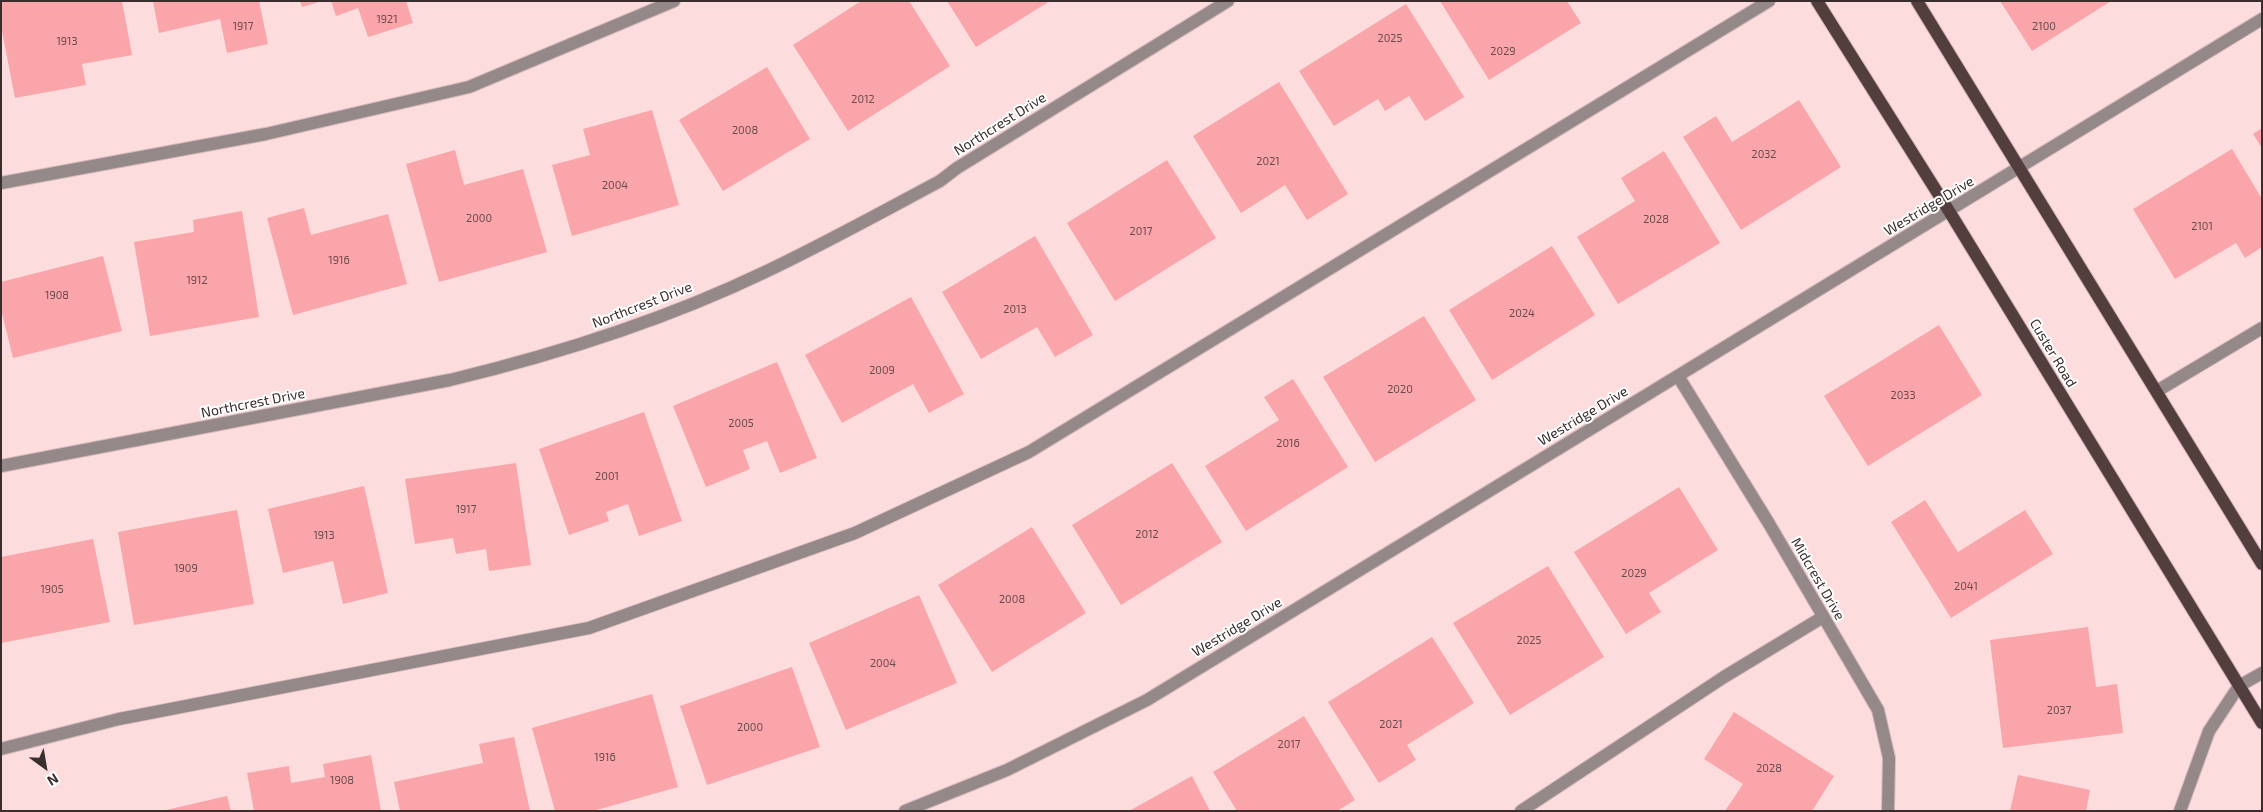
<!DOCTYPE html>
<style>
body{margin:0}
#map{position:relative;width:2263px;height:812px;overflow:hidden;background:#fcdcdd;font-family:"Exo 2",sans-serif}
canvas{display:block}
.frame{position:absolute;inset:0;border:2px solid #392d2e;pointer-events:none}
.north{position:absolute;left:20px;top:742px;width:50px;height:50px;-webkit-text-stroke:4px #fff;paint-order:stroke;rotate:148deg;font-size:14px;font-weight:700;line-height:20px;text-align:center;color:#392d2e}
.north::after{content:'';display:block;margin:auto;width:18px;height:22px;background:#392d2e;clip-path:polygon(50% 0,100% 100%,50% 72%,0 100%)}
</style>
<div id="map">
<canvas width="2263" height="812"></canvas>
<div class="frame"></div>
<div class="north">N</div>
</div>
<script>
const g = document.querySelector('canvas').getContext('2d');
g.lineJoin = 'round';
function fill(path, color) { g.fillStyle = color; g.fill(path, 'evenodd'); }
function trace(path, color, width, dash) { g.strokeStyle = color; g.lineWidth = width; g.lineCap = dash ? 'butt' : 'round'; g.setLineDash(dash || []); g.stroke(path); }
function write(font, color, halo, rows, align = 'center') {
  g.font = font + ' "Exo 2",sans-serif'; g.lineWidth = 4; g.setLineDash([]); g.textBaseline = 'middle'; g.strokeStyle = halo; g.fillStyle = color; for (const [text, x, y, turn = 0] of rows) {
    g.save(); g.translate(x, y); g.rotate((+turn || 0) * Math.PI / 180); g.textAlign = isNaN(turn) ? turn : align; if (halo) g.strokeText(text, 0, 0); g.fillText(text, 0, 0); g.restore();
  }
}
fill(new Path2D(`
 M1,1H122L132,55L82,64L86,85L15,98L1,26Z
 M153,1H259L268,44L227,53L220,19L159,33Z
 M300,1H319V2L302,7Z
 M331,1H406L413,23L368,37L358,8L336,16Z
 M861,1H909L950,66L848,131L793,45Z
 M947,1H1050L976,47Z
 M1440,1H1567L1581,23L1489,80Z
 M2000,1H2111L2032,51Z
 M1406,4L1464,97L1425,121L1409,96L1385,111L1378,99L1334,126L1299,71Z
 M767,67L810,139L723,191L679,120Z
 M1279,82L1348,194L1307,220L1285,185L1241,213L1193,136Z
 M1799,100L1841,167L1741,230L1683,137L1716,116L1732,142Z
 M652,110L679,205L572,236L552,165L590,155L583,129Z
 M2262,128V148L2253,134Z
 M2232,149L2262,199V247L2245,258L2236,243L2175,279L2133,209Z
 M455,150L464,185L523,169L547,252L439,282L406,164Z
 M1664,151L1720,243L1618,304L1577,237L1635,201L1621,178Z
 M1167,160L1216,238L1115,301L1067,223Z
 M304,208L311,235L388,214L407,284L293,315L267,218Z
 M242,211L259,317L150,336L134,242L194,232L193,220Z
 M1035,236L1093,335L1055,357L1037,327L981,359L942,292Z
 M1552,246L1595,315L1492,380L1449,310Z
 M103,256L122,331L13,358L1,309V282Z
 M911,297L964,394L929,413L913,384L842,423L805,355Z
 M1424,316L1476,400L1375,462L1323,377Z
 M1939,325L1982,395L1868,466L1824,396Z
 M777,362L817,458L780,473L767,441L743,450L750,469L706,487L673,406Z
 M1293,379L1348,467L1246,531L1205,466L1279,420L1264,397Z
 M644,412L682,521L639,536L628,504L606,512L609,521L569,535L539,449Z
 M516,463L531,565L489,571L486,549L456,554L453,538L415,544L405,479Z
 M1172,463L1222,542L1121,605L1072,525Z
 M364,486L388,593L343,604L333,561L283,573L268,509Z
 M1679,487L1718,550L1649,593L1661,612L1626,634L1574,552Z
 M1925,500L1958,552L2025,510L2053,554L1951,618L1891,522Z
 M237,510L254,604L134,625L118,532Z
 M1032,527L1086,613L992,672L938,585Z
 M93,539L110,622L1,643V557Z
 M1548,566L1604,657L1510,715L1453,623Z
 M919,595L957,683L846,730L809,643Z
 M2088,627L2096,687L2117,684L2123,733L2003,748L1990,640Z
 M1432,637L1474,703L1407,745L1416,760L1379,783L1328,702Z
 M792,667L820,747L707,785L680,706Z
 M652,694L678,787L593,811H555L532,728Z
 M1734,712L1834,776L1812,811H1725L1743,784L1704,759Z
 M1304,716L1355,800L1337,811H1237L1213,772Z
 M514,737L530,811H400L394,782L483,763L479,744Z
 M371,755L381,811H254L247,773L289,766L291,783L325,777L323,764Z
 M2018,775L2090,790L2086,811H2010Z
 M1192,776L1210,811H1129Z
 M227,796L231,811H166V810Z`), '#faa5aa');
const minor = new Path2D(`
 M1,183L266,134L469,87L674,1
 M1678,376L1768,522L1878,710L1889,758L1888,811
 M2157,391L2262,328
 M1,466L450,380C558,354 665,320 765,272C824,244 882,212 940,181L957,168L1228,1
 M1,749L119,719L589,628L855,533L1029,452L1769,1
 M905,811L1007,770L1147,700L2262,19
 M1521,811L1724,677L1823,617
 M2180,811L2209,731L2239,686L2262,673`);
const major = new Path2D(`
 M1817,1L1949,211L2262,723
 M1917,1L2262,564`);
trace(minor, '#d5b9ba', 14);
trace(major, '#d5b9ba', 14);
trace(minor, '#958888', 12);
trace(major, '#533e3e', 12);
write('11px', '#694b4d', null, [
 ["1921",387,19],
 ["1917",243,26],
 ["2100",2044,26],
 ["2025",1390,38],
 ["1913",67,41],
 ["2029",1503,51],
 ["2012",863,99],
 ["2008",745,130],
 ["2032",1764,154],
 ["2021",1268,161],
 ["2004",615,185],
 ["2000",479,218],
 ["2028",1656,219],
 ["2101",2202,226],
 ["2017",1141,231],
 ["1916",339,260],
 ["1912",197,280],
 ["1908",57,295],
 ["2013",1015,309],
 ["2024",1522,313],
 ["2009",882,370],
 ["2020",1400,389],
 ["2033",1903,395],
 ["2005",741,423],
 ["2016",1288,443],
 ["2001",607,476],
 ["1917",466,509],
 ["2012",1147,534],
 ["1913",324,535],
 ["1909",186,568],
 ["2029",1634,573],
 ["2041",1966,586],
 ["1905",52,589],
 ["2008",1012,599],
 ["2025",1529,640],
 ["2004",883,663],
 ["2037",2059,710],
 ["2021",1391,724],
 ["2000",750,727],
 ["2017",1289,744],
 ["1916",605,757],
 ["2028",1769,768],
 ["1908",342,780]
]);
write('14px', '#392d2e', '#fff', [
 ["Northcrest Drive",1000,124,-32],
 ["Westridge Drive",1929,206,-31],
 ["Northcrest Drive",642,305,-21],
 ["Custer Road",2053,353,59],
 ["Northcrest Drive",253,403,-11],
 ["Westridge Drive",1583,416,-31],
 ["Midcrest Drive",1818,579,60],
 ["Westridge Drive",1237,627,-31]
]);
</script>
